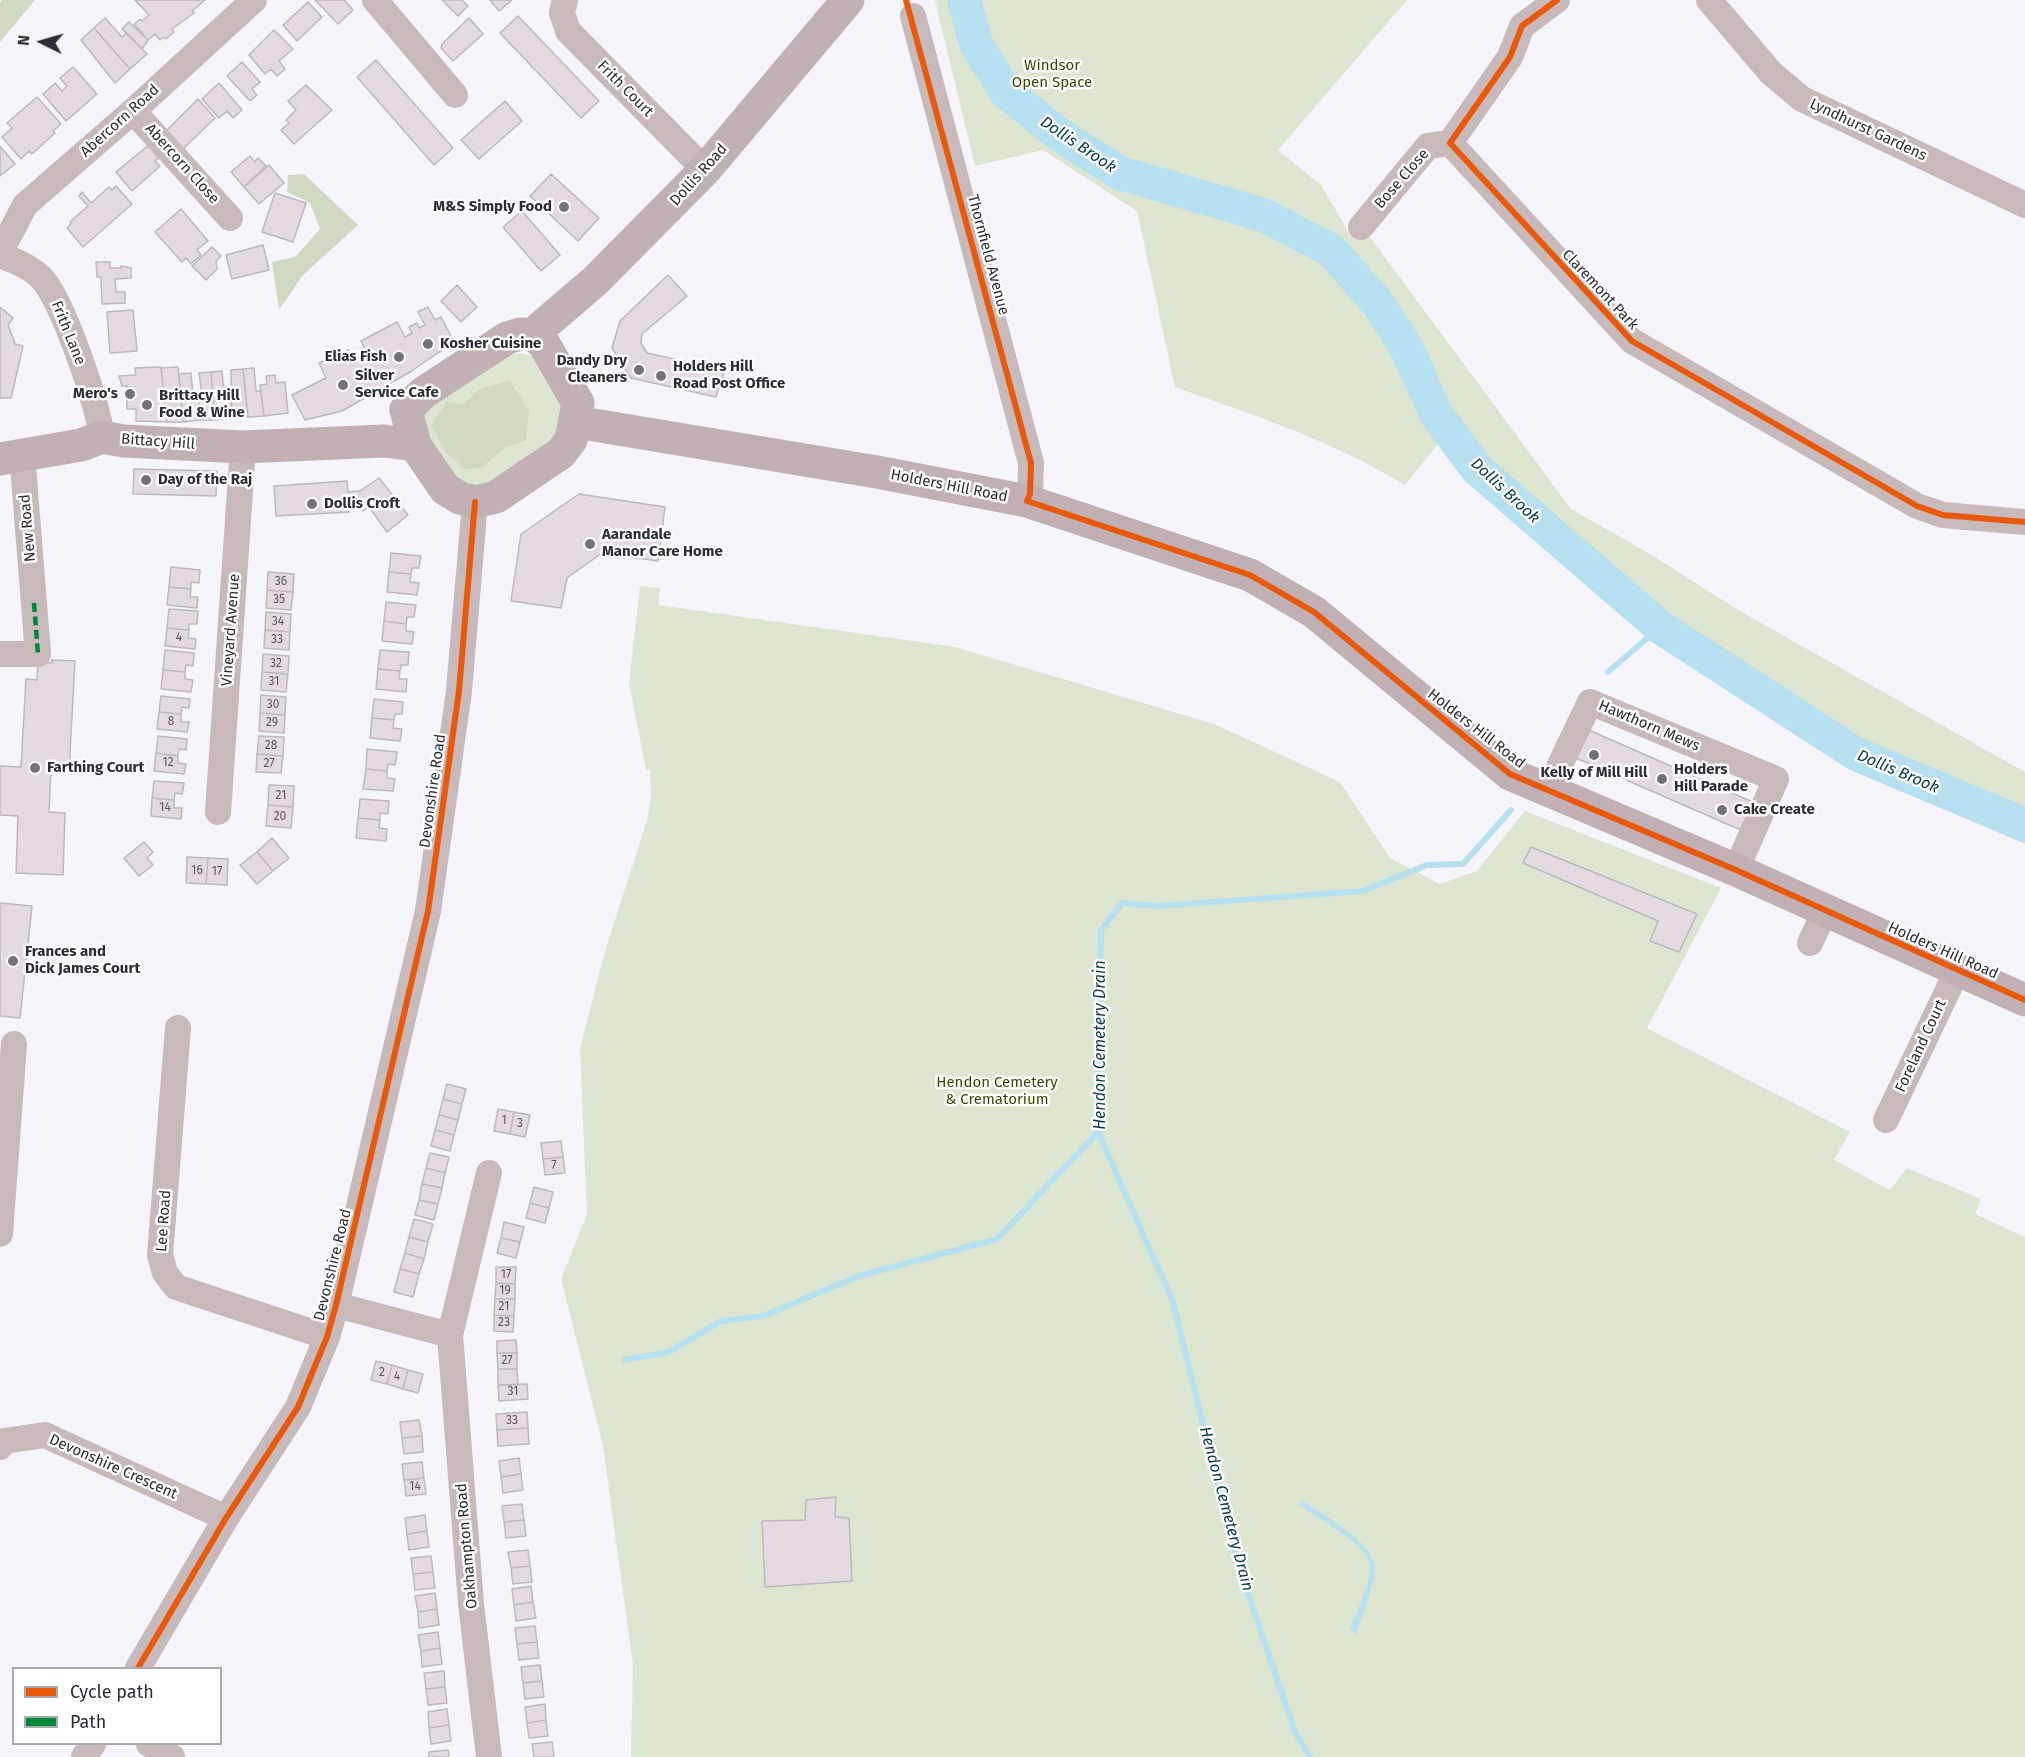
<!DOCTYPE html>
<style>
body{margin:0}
#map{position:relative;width:2025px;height:1757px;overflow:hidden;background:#f5f5fb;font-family:"Fira Sans",sans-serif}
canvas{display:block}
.legend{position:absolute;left:12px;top:1667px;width:210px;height:78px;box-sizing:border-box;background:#fff;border:2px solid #ababae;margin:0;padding:8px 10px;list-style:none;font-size:18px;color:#2e2d35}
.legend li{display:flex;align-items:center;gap:12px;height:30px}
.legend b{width:30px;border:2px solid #ababae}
.north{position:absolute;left:12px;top:12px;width:60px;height:60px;-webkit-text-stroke:4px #fff;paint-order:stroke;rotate:275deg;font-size:16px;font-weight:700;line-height:24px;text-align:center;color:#2e2d35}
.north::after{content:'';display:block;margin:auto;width:21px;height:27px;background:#2e2d35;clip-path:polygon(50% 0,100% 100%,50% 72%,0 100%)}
</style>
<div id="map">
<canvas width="2025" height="1757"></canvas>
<ul class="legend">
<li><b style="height:8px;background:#e8590c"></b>Cycle path</li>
<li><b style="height:8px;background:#00873e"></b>Path</li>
</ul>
<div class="north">N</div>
</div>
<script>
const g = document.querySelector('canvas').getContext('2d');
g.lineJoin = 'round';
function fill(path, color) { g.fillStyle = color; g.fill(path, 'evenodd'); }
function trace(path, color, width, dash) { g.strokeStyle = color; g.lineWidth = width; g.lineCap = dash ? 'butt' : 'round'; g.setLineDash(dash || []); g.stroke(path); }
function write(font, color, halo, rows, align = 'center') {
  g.font = font + ' "Fira Sans",sans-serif'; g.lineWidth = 5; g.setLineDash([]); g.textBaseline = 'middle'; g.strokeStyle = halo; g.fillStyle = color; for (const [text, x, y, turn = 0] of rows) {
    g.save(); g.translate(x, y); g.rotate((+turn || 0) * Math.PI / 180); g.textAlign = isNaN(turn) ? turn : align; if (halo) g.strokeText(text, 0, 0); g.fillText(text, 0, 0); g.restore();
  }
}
fill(new Path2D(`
 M935,0H1407L1278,150L1322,186L1349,233L1364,229L1571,509L1650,554L1738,610L2025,772V844L1944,808L1803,732L1625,616L1478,484L1442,439L1405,485C1333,441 1254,415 1175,387L1137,211L1043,150L975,166Z
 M521,353L535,357L563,405L559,433L484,487L470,488L454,479L421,427L425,411L507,355Z
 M640,586L660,588L658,605L955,647L1214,724L1340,782L1390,858L1440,884L1477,871L1525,811L1721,888L1647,1028L1850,1132L1834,1160L1890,1190L1907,1168L1981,1199L1975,1214L2025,1237V1757H631L633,1665L603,1446L561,1279L587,1214L580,1049L606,948L647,821L651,798L650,770L646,769L629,683Z`), '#dce6d1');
fill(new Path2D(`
 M2,0H35L0,42V3Z
 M304,174L358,225L303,275L279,310L272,262L295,257L320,229L310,203L287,192L288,175Z
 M510,381L529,411L526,440L504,448L481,468L464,469L447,453L431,426L446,402L462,405L481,388Z`), '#d0dac3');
fill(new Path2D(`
 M1301,1500C1321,1514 1368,1538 1374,1563C1378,1579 1361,1619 1356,1635L1350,1628C1356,1613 1372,1581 1370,1565C1368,1545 1315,1516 1299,1505Z`), '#b7e0f1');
trace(new Path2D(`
 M1608,672L1660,627
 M625,1360L669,1352L721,1321L763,1316L859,1276L997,1239L1098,1132
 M1310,1757L1295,1732L1238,1564L1173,1302L1098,1132L1101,930L1122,903L1159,906L1363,891L1427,865L1463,864L1511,810`), '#b7e0f1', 6);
trace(new Path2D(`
 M964,0L976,44L1006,92L1061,136L1120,173L1263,215L1331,250L1379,305L1407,349L1436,414L1477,469L1660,627L1856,754L2025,825`), '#b7e0f1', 34);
const building = new Path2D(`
 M135,0H205L192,11L194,13L172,29L174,32L166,39L163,37L160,40L155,34L148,40L134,24L140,19L142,21L149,15Z
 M315,0H344L353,10L338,24Z
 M442,0H462L468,6L458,16Z
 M490,0H512L499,11Z
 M308,2L322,17L297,41L283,25Z
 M518,16L599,101L581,118L500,33Z
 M105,18L122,37L127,33L147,54L130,69L94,28Z
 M469,18L483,34L453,61L441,48L442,44Z
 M129,22L148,40L142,49L122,29Z
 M94,28L130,69L115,83L81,40Z
 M274,30L293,49L279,61L285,69L277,76L271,69L265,74L249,55Z
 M376,60L453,148L434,165L357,77Z
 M242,62L260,82L252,89L257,95L250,101L227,76Z
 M73,67L97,94L66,121L43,94L55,83L62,91L67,86L60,78Z
 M219,83L242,110L233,118L227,111L219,118L202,99Z
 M306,85L332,110L294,144L281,130L289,123L286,120L296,110L288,101Z
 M37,97L61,124L53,131L55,133L32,154L29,151L21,159L2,137L12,128L7,123Z
 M198,99L215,118L183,149L166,131Z
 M505,101L522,121L479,159L461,140Z
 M150,144L161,156L155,161L160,166L132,191L116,172Z
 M0,146L15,164L0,176Z
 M250,156L255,162L258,158L266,166L244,187L231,172Z
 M269,165L284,183L259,204L244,187Z
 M551,174L599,218L578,241L530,196Z
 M116,186L132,204L83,247L67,228L71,224L70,222L88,206L79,196L82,192L91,203L109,187L112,190Z
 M275,193L306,203L293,242L262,232Z
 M181,209L208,241L197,250L201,255L191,264L186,258L182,262L155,232Z
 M522,211L560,255L541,271L503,227Z
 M263,245L269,270L232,279L226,255Z
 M212,247L221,256L216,261L217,269L206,280L192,266Z
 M96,262H110V268H121V266L131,268V278L115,279L116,292H125V303L102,304L101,277H97Z
 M668,275L687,296L642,334L641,343L647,353L725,370L716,397L631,378L612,348L620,321Z
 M457,285L477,307L461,322L441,301Z
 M0,307L13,318L8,325L15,344L23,346L11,398H0Z
 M428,307L435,320L441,317L454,342L410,372L342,411L305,420L292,395L326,378L319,363L348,350L354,363L368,355L361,341L397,322L405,337L412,333L409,327L417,323L419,328L425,325L418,312Z
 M133,310L137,351L110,353L107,312Z
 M161,367L167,422L136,421V409H127V386H122L119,376L136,375L135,368Z
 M178,367L183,422H167L161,368Z
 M254,368L256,391H261L264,416L248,417L243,369Z
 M243,369L248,417L232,418L231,370Z
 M222,371L224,394L230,393L232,418L215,420L211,372Z
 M211,372L215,420H200L198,396L202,395L199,373Z
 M191,373L193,396H198L200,420L183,422L179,374Z
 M275,375L276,383L285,382L288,413L264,416L260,385L267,384L266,376Z
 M134,469L217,471L216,496L133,494Z
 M379,478L408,515L387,532L369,507L363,511L356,502H349V512L276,516L274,486L347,481L348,492L360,491Z
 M579,494L665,507L658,561L602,553L567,578L561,608L511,601L521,534Z
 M391,553L421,556L419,568H412L411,574L389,572Z
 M171,567L200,570L199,583L191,582V589L169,587Z
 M268,572L294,574L293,592L267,590Z
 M389,572L411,574L410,582L419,583L417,595L387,592Z
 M169,587L191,589L190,597H198L197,608L167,605Z
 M267,590L293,592L291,610L266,608Z
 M386,602L416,605L414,617H407L406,624L384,621Z
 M169,609L198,611L197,624H189V630L167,628Z
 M266,612L291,614L290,632L265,630Z
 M384,621L406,624V631L414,632L412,644L382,641Z
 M167,628L189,630L188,638L196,639L195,649L165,646Z
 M265,630L290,632L289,650L264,648Z
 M165,650L194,653L193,666L186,665L185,672L163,670Z
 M380,650L409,652L408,665H401L400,671L378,669Z
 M263,654L289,656L288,674L262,672Z
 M51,660L75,661L69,771L51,770L49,812L65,813L63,875L16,873L18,816L0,815V766L21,767L26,679L37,680L38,662L52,663Z
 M378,669L400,671L399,679H407L406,692L376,689Z
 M163,670L185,672V679L193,680L191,692L161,689Z
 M262,672L288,674L286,692L261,690Z
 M261,695L286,697L285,715L260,713Z
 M161,696L190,699L189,708L182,707L181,714L159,712Z
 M374,699L403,702L402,714H395L394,720L372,718Z
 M159,712L181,714V722H189L187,732L157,729Z
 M260,713L285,715L284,733L259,731Z
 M372,718L394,720L393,728L402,729L400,741L370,738Z
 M1582,727L1755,803L1743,831L1569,755Z
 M158,736L187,739L186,750L179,749L178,756L156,753Z
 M259,736L284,737L283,756L257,754Z
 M367,749L397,752L395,765L388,764L387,771L366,769Z
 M156,753L178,756V763L186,764L184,774L154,771Z
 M257,754L283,756L281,773L256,772Z
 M366,769L387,771V778L395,779L393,791L363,789Z
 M154,781L184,783L182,794L175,793L174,800L152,798Z
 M269,785L294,786L293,807L268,805Z
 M152,798L174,800V808H182L181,819L151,816Z
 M360,799L389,801L388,814L380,813V820L358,818Z
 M268,805L293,807L291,828L266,826Z
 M358,818L380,820L379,828L387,829L386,841L356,838Z
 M272,838L289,858L273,871L257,852Z
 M144,842L153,852L147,858L153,865L139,876L124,858Z
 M1531,847L1697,914L1679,952L1650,941L1658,921L1523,863Z
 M257,852L273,871L257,884L240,865Z
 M187,857L208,858L206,884L186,883Z
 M208,858L228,859L227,885L206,884Z
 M0,903L32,906L20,1018L0,1016Z
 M447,1084L466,1089L462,1104L443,1099Z
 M443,1099L462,1104L458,1120L439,1115Z
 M498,1109L514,1112L510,1134L494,1131Z
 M514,1112L530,1115L525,1137L510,1134Z
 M439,1115L458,1120L454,1135L435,1130Z
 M435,1130L454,1135L450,1151L431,1146Z
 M561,1141L563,1157L543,1159L541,1143Z
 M430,1153L449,1157L445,1173L426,1168Z
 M563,1157L565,1173L545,1175L543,1159Z
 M426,1168L445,1173L442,1188L422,1184Z
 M422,1184L442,1188L438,1204L419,1200Z
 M534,1187L553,1192L549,1208L530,1203Z
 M419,1200L438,1204L434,1220L415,1215Z
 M530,1203L549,1208L545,1223L526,1218Z
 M414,1219L433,1224L428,1242L409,1237Z
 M504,1222L524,1227L520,1242L501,1238Z
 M409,1237L428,1242L424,1259L405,1253Z
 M501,1238L520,1242L516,1258L497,1253Z
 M405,1253L424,1259L419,1274L400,1269Z
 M496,1267H516L515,1284L496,1283Z
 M400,1269L419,1274L413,1297L394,1292Z
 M496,1283L515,1284V1299H495Z
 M495,1299H515L514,1316L494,1315Z
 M494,1315L514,1316L513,1332L494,1331Z
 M516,1340L517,1353H497V1341Z
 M497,1353H517V1369H498Z
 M376,1361L392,1365L387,1384L371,1380Z
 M392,1365L408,1370L403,1389L387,1384Z
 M498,1369H517L518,1385H498Z
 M408,1370L423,1374L418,1393L403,1389Z
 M527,1384L528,1399L499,1401L498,1385Z
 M527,1412L528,1428L497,1430L496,1414Z
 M419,1420L422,1436L402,1438L400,1422Z
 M528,1428L529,1444L498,1446L497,1430Z
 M422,1436L423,1452L404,1454L402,1438Z
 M519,1458L521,1474L501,1477L499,1461Z
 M422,1462L424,1478L404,1480L402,1464Z
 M521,1474L523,1490L503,1493L501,1477Z
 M424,1478L426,1494L406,1496L404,1480Z
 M836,1497L835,1517L849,1518L852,1581L765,1587L762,1521L805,1520L806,1500Z
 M522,1504L524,1520L504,1522L502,1506Z
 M425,1515L427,1531L407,1534L405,1518Z
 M524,1520L526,1536L506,1538L504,1522Z
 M427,1531L429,1547L409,1550L407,1534Z
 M528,1550L530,1566L511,1568L508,1552Z
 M431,1556L433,1572L413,1574L411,1558Z
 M530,1566L532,1582L513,1584L511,1568Z
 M433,1572L435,1588L415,1590L413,1574Z
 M531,1586L533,1602L514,1605L512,1589Z
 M435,1593L437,1609L418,1612L415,1596Z
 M533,1602L536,1618L516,1621L514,1605Z
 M437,1609L439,1625L419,1628L418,1612Z
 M535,1626L537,1642L517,1644L515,1628Z
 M438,1632L440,1648L421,1651L418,1635Z
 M537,1642L539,1658L519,1660L517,1644Z
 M440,1648L442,1664L422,1667L421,1651Z
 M540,1665L542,1681L523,1683L521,1667Z
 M444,1671L445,1687L426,1689L424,1673Z
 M542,1681L544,1697L525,1699L523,1683Z
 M445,1687L447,1703L428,1705L426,1689Z
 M545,1704L546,1720L527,1723L525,1707Z
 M447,1709L449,1725L429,1728L428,1712Z
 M546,1720L548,1736L529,1738L527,1723Z
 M449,1725L451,1741L431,1744L429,1728Z
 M552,1742L554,1757H534L532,1744Z
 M448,1750L449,1757H429V1752Z`);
fill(building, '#e4dae1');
trace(building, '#bdbabe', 1.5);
trace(new Path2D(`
 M375,0L455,95
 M565,0L562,13L568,31L705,170
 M1557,0L1522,26L1510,57L1450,143L1632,341L1917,506L1943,515L2025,522
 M1709,0L1771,73L1802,99L2025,205
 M913,16L1031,463L1030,494L1027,501
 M133,111L230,218
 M1361,227L1428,146L1450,143
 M0,253L25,205L133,111L254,0
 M0,255C15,261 34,268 44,281C65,308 97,402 102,437
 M0,654H38L22,453
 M1547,792L1590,702L1776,779L1736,870
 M218,812L243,447
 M1810,943L1825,911
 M178,1028L160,1255L165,1273L176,1287L327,1337
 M1886,1120L1957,971
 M0,1234L14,1044
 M336,1305L450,1335
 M0,1447L4,1441L45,1435L226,1518
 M138,1668L226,1518L298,1407L327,1337L336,1305L428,911L459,691L475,502
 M149,1744L172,1757
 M84,1757L93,1744
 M489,1757L471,1604L450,1335L489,1173`), '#c8babb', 26);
trace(new Path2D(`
 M520,334H533L544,344L578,403L571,440L561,453L496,497L475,502L460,498L445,489L415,445L406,410L423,393L507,338Z
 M533,334L595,281L705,170L848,0
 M576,422L877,472L1027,501L1250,575L1314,612L1510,774L1736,870L2025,1000
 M0,459L81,445L102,437L124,441L243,447L384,441L415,445`), '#c1b1b4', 33);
trace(new Path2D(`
 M34,603L38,654`), '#00873e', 4.5, [9, 4.5]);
trace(new Path2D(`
 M906,0L1031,463L1030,494L1027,501L1250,575L1314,612L1510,774L1736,870L2025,1000
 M1557,0L1522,26L1510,57L1450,143L1632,341L1917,506L1943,515L2025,522
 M138,1668L226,1518L298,1407L327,1337L336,1305L428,911L459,691L475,502`), '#e8590c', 6);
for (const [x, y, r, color] of [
 [564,207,6,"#74737a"],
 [428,344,6,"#74737a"],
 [399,357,6,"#74737a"],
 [639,370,6,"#74737a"],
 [661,376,6,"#74737a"],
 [343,385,6,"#74737a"],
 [130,394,6,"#74737a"],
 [147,405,6,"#74737a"],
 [146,480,6,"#74737a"],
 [312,504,6,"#74737a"],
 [590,544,6,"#74737a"],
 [1594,755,6,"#74737a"],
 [35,768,6,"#74737a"],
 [1662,779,6,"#74737a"],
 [1722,810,6,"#74737a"],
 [13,961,6,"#74737a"]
]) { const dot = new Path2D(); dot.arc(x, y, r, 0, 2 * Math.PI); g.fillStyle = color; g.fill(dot); trace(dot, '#fff', 2); }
write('12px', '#5c5860', null, [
 ["36",281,582],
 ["35",279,600],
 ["34",278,622],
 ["4",179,638],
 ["33",277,640],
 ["32",276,664],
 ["31",274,682],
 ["30",273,705],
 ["8",171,722],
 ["29",272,723],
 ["28",271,746],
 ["12",168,763],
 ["27",269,764],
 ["21",281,796],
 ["14",165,808],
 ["20",280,817],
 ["16",197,871],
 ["17",217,872],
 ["1",504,1121],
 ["3",520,1124],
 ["7",554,1166],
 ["17",506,1275],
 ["19",505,1291],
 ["21",504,1307],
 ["23",504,1323],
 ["27",507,1361],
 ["2",382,1373],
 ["4",397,1377],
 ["31",513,1392],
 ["33",512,1421],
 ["14",415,1487]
]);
write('15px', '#374b00', '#fff', [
 ["Windsor",1052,66],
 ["Open Space",1052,83],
 ["Hendon Cemetery",997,1083],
 ["& Crematorium",997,1100]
]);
write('15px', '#2e2d35', '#fff', [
 ["Frith Court",625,89,45],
 ["Abercorn Road",120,121,-42],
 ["Lyndhurst Gardens",1868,130,25],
 ["Abercorn Close",182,164,48],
 ["Dollis Road",699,175,-48],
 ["Bose Close",1402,179,-49],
 ["Thornfield Avenue",988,255,75],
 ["Claremont Park",1600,290,47],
 ["Frith Lane",68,333,68],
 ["Bittacy Hill",158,442,4],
 ["Holders Hill Road",949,486,11],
 ["New Road",28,528,-95],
 ["Vineyard Avenue",231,630,-86],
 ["Hawthorn Mews",1649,726,23],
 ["Holders Hill Road",1476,729,38],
 ["Devonshire Road",433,791,-82],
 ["Holders Hill Road",1943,951,24],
 ["Foreland Court",1921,1046,-65],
 ["Lee Road",164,1221,-86],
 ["Devonshire Road",333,1265,-76],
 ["Devonshire Crescent",113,1467,24],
 ["Oakhampton Road",467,1546,-95]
]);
write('bold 15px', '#2e2d35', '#fff', [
 ["M&S Simply Food",552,207,"right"],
 ["Kosher Cuisine",440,344],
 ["Elias Fish",387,357,"right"],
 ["Dandy Dry",627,361,"right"],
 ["Cleaners",627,378,"right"],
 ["Holders Hill",673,367],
 ["Road Post Office",673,384],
 ["Silver",355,376],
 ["Service Cafe",355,393],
 ["Mero's",118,394,"right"],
 ["Brittacy Hill",159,396],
 ["Food & Wine",159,413],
 ["Day of the Raj",158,480],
 ["Dollis Croft",324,504],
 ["Aarandale",602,535],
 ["Manor Care Home",602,552],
 ["Farthing Court",47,768],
 ["Holders",1674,770],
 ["Hill Parade",1674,787],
 ["Kelly of Mill Hill",1594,773,"center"],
 ["Cake Create",1734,810],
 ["Frances and",25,952],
 ["Dick James Court",25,969]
], 'left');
write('italic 16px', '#063c4b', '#fff', [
 ["Dollis Brook",1078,145,34],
 ["Dollis Brook",1505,491,43],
 ["Dollis Brook",1898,772,23],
 ["Hendon Cemetery Drain",1101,1045,-90],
 ["Hendon Cemetery Drain",1226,1509,75]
]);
</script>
